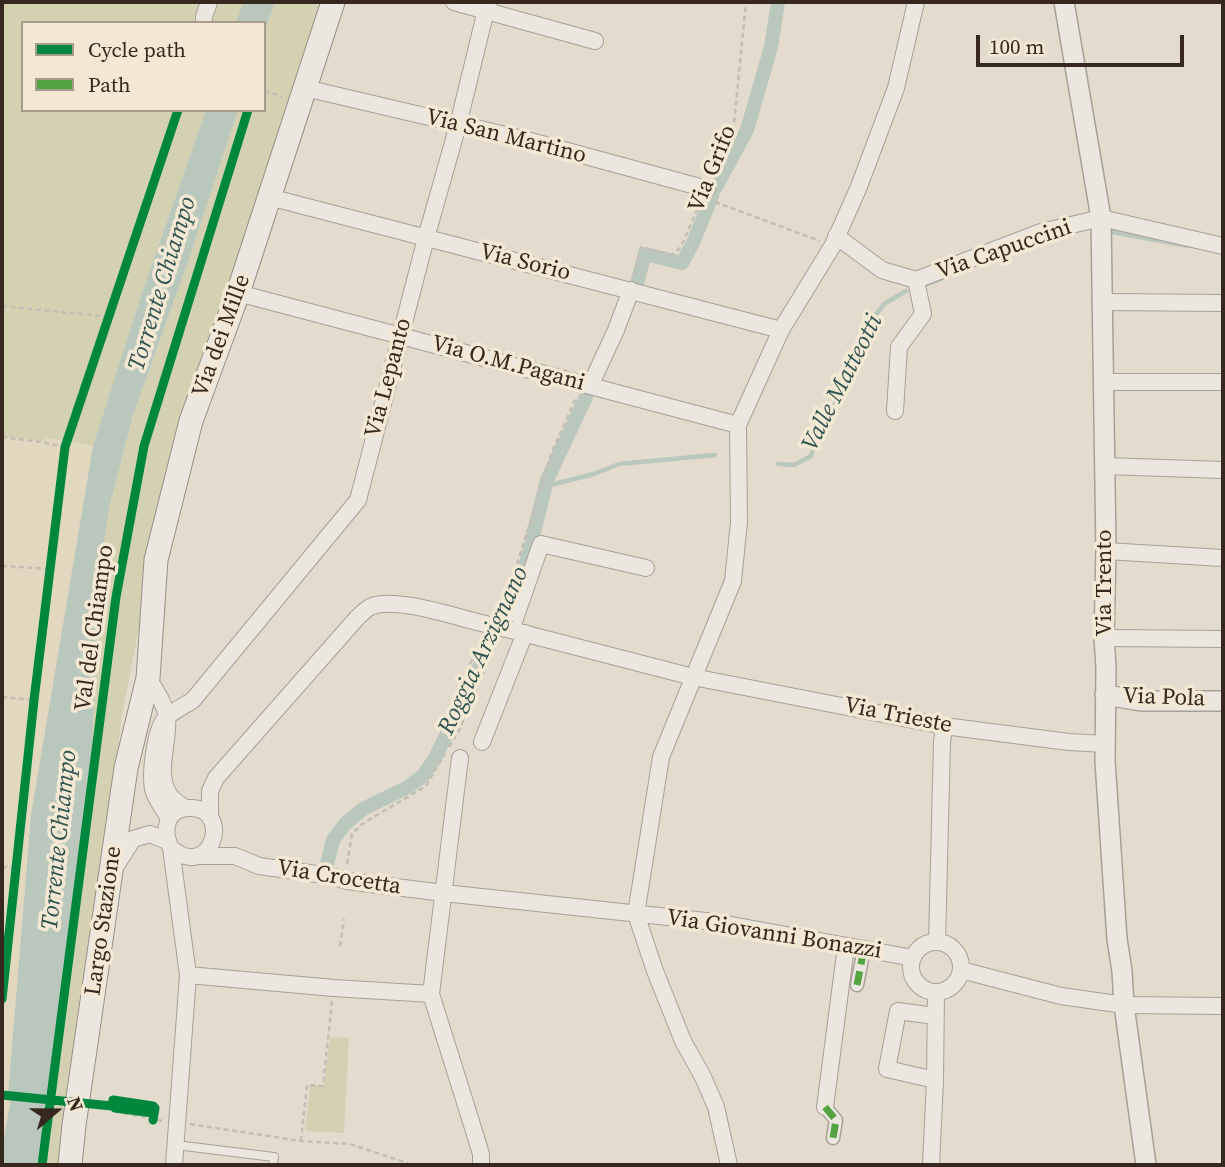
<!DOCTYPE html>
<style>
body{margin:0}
#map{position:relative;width:1225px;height:1167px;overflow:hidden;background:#e3dbcd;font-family:"Source Serif 4",serif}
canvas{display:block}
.frame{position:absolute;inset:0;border:4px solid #36281f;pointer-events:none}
.legend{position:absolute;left:21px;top:21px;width:245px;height:91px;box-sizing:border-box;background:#f3e8d4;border:2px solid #a79b8c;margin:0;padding:9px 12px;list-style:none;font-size:21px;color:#36281f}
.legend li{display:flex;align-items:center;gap:14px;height:35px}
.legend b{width:35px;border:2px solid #a79b8c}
.north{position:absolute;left:21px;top:1076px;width:70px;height:70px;-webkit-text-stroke:5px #f3e8d4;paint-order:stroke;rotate:70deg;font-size:19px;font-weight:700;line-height:28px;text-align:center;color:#36281f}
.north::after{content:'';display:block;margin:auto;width:24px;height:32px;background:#36281f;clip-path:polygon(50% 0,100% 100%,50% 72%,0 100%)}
.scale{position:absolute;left:976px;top:35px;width:208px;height:32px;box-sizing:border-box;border:4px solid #36281f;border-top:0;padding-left:9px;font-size:21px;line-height:24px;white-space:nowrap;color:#36281f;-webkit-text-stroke:5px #f3e8d4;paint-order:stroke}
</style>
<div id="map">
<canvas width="1225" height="1167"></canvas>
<div class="frame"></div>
<ul class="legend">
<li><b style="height:9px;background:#00873e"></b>Cycle path</li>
<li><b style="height:9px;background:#53a341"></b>Path</li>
</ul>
<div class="north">N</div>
<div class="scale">100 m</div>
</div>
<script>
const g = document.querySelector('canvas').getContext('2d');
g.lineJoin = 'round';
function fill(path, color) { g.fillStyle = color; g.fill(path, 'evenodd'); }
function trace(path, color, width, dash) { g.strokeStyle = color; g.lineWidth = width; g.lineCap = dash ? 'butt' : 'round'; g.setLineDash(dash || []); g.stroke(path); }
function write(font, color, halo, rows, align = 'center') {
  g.font = font + ' "Source Serif 4",serif'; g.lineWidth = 7; g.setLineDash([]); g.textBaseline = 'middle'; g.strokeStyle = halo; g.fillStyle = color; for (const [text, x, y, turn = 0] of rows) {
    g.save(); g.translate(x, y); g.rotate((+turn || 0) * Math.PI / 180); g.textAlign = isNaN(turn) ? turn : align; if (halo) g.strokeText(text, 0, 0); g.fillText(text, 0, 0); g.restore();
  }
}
fill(new Path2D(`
 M2,431L93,446L31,815L8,1095L11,1098L2,1150Z`), '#e1d8bf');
fill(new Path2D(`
 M2,2H243L236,23H23V110H206L141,296L93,446L46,438L45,441L2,436Z
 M275,2H333L152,560L122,715L111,805L59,1165H42L81,894L92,746L101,561L109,508L133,415L189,259L238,110H264V33Z
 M330,1037L349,1038L344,1133L305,1131L310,1085L324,1086Z`), '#d3d1b1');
fill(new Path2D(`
 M243,2H275L264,33V23H236Z
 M206,110H238L189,259L133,415L109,508L101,561L92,746L81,894L42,1165H2V1150L11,1098L8,1095L31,815L93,446L141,296Z`), '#b9c7bd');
trace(new Path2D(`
 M1112,232L1188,246
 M925,285L943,278
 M778,464L794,465L811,456L815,442L839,396L871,321L884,304L906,291
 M550,485L594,474L619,464L715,455`), '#b9c7bd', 4.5);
trace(new Path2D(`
 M715,189L747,130L771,47L778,2
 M637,283L645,254L682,263L693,243L712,196
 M327,864L333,840L345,824L363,809L408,787L423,776L435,758L478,670L526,564L547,480L586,397`), '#b9c7bd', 14);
const service = new Path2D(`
 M176,1145L274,1157L273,1165`);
const pedestrian = new Path2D(`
 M857,985L864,949
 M825,1107L836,1120L833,1138`);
const minor = new Path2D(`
 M454,2L595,41
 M204,23V17L209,2
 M305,88L527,140L707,189
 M269,197L781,330
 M836,236L882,270L916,280L1041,232L1101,218L1223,246
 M238,293L738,425
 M1103,302L1223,303
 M1103,382H1223
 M590,386L616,330L631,290
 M895,411L899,347L923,314L916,280
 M1105,466L1223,470
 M1106,551L1223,558
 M646,568L541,544L511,630L693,677L944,726L1069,742L1105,744
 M1104,638L1223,639
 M148,678C156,691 164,702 167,717C170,742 153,777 172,798C176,802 181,805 185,808
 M482,742L525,633
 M460,758L431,994L469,1115L481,1154V1165
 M169,818C163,809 156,800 153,789C150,774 155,730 165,719C173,711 184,706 193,700L358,500L426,238L458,125L488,2
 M210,818V791L216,778L357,618C361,614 365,610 370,607C392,596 453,616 477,622
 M171,848C212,883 234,806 189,808C166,808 162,831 171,848L188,975L174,1165
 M199,856H235L259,866L331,876L347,881L444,893L715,922L913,958
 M114,869L133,839L150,834L167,841
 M937,942L942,743L944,726
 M911 967a25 25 0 1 1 50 0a25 25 0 1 1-50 0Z
 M961,970L1061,996L1124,1005L1223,1006
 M188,975L334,988L431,994
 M935,1016L898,1011L887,1069L935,1080
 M825,1107L846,946
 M729,1165L716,1107L703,1077L683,1041L655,971L636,914L661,757L733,581L739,522L738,425L781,330L833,245L858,189L896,88L916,2
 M931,1165L935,1080L936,992`);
const tertiary = new Path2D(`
 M1064,2L1101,218L1106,551L1104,638L1106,667L1105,761L1117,939L1122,971L1124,1005L1146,1165
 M1105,695L1142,701H1223`);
const secondary = new Path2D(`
 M70,1165L74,1125L126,768L148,678L156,560L191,421L238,293L333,2`);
trace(service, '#a8a097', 10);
trace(pedestrian, '#a8a097', 15);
trace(minor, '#a8a097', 18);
trace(tertiary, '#a8a097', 22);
trace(secondary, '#989086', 25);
trace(new Path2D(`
 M264,91L283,97
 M712,177L733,134L746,2
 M715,202L820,241
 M634,276L641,247L672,255L681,247L700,203
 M2,306L109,317
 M2,437L41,442L65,447
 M2,566L51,569
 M497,611L515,570L545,476L551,454L576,398
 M470,664L483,639
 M2,697L34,700
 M449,747L459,730L478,686
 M347,864L352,834L362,824L426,786L445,753
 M2,867L17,868
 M2,934L9,935
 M340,946L344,919
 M112,1106V1111L163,1121
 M190,1124L301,1141L350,1144L413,1165
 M301,1141L307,1085L323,1086L332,1001`), '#c3bdb6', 2.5, [5, 3.5]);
trace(service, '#ebe6df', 8);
trace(pedestrian, '#ebe6df', 12);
trace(minor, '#ebe6df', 16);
trace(tertiary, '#ebe6df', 19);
trace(secondary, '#ebe6df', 23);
const minorBridge = new Path2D(`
 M477,622L511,630`);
trace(minorBridge, '#a8a097', 18, []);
trace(minorBridge, '#ebe6df', 16);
trace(new Path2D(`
 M857,985L864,949
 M825,1107L836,1120L833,1138`), '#53a341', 7, [14, 7]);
trace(new Path2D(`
 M2,999L34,700L65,447L178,110
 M2,1095L112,1106L113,1100L153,1106V1113L115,1108L116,1102L155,1108L153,1120
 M42,1165L116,597L144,446L248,110`), '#00873e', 9);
write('23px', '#36281f', '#f3e8d4', [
 ["Via San Martino",506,137,14],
 ["Via Grifo",713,169,-68],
 ["Via Capuccini",1004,250,-19],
 ["Via Sorio",525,263,14],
 ["Via dei Mille",222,336,-70],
 ["Via O.M.Pagani",508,364,15],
 ["Via Lepanto",389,378,-75],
 ["Via Trento",1105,583,-90],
 ["Val del Chiampo",95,628,-82],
 ["Via Pola",1164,698,2],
 ["Via Trieste",898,716,11],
 ["Via Crocetta",339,878,9],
 ["Largo Stazione",104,921,-82],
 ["Via Giovanni Bonazzi",774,935,9]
]);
write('italic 24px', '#30544f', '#f3e8d4', [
 ["Torrente Chiampo",163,284,-73],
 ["Valle Matteotti",843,383,-63],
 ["Roggia Arzignano",484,651,-65],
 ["Torrente Chiampo",60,840,-84]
]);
</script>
